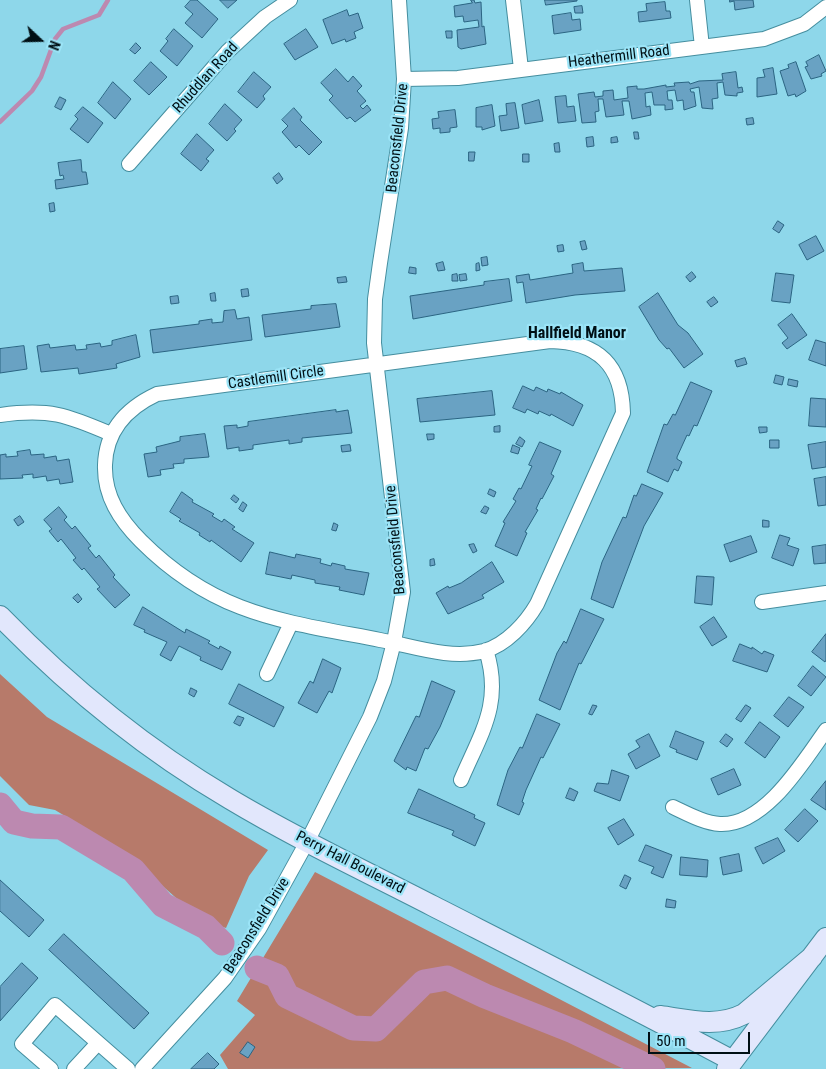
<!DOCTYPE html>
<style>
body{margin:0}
#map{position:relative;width:826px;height:1069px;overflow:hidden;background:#8ed7ea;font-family:"Roboto Condensed",sans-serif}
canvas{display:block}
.north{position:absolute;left:15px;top:15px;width:50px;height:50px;-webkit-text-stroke:4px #9be4f7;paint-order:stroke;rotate:111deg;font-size:14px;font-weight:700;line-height:20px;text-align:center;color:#000f14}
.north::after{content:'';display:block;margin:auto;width:18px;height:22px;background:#000f14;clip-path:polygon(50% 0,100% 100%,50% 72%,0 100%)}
.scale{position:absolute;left:648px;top:1032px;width:102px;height:22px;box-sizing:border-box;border:2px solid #000f14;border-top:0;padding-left:6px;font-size:15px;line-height:18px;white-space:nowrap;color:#000f14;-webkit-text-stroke:4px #9be4f7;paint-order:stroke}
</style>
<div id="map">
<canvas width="826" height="1069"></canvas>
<div class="north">N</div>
<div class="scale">50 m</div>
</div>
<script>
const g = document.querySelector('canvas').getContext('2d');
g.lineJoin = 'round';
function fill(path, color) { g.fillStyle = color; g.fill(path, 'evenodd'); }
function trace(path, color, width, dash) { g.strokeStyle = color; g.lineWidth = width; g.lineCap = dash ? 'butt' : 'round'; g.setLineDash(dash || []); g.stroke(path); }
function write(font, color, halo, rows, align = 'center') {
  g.font = font + ' "Roboto Condensed",sans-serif'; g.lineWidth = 4.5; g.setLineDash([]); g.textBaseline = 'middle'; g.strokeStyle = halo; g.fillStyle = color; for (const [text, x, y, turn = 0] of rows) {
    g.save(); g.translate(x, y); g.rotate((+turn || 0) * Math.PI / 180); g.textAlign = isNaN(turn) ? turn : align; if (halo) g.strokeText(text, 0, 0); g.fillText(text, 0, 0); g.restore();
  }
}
fill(new Path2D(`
 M0,674L47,717L268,850L249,876L226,928L201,920L123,851L55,810L29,805L0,776Z
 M315,872L692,1068L228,1069L220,1055L255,1015L237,1001Z`), '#b77a6a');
trace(new Path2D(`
 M0,122L32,91L41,77L55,39L63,29L99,15L108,0`), '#bc89b0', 4.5);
trace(new Path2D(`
 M0,805L14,822L32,826L61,827L133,870L163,905L206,927L222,943
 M257,968L277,976L287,996L353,1028L376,1029L424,982L447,978L485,996L573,1031L653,1069`), '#bc89b0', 25);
const building = new Path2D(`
 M191,0H197L218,19L202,38L185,23L193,14L185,7Z
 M220,0H237L228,8Z
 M471,0H474L475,3L481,2L482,27L484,26L486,44L461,49L458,47L457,30L479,27L478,20L464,22L463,16L455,17L454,6L472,3Z
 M545,0H577V1L546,5Z
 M730,0H753L754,7L735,10L734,1L730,2Z
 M665,2L666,11H670L671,18L639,22L638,12L647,11L646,4Z
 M582,6L583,13H575L574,7Z
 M347,10L349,16L358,13L363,28L354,32L356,38L346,42L345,39L332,44L323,20Z
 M571,13L572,20L580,19L581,30L554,34L552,16Z
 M174,29L193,46L177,66L160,51L168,41L166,39Z
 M306,29L318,47L295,60L284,44Z
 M446,31H452V38H447Z
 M136,43L141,48L135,54L130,50Z
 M819,55L826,71L821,74L822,76L811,79L805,67L808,66L806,62Z
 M151,62L167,77L149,95L134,81Z
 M796,62L806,91L796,97L795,94L788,96L780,71L789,68L788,65Z
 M773,68L777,94L757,97V78L765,77L763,70Z
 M336,69L348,82L353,76L362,86L357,91L366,101L360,106L363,109L367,105L371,110L355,122L350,117L347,119L329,100L333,96L321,83Z
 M254,72L271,87L263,96L265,99L257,108L238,92Z
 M736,72L738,88L742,87L743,92L737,93V96L725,95L723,82L717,83L718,98L712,99L713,109L702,108L699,87L690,89L691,92H694L696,106L684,110L683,100L677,101L675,90L667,91L668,100H672L673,109L665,110V105H654L652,92L645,93L646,107L650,106L651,115L632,119L629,101H622L624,115L606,117L603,99H598L599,111L595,112L596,122L582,123L578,94L594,92L595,97L603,96V91L613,90L614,100L628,98L627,87L637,86V89H644L666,85V87L675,86L674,83L689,82L690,84L699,81L723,80L722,74Z
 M113,82L131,99L115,119L98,103Z
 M566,96L567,107L574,106L576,121L558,123L555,97Z
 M60,97L66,100L61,110L55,107Z
 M539,100L543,121L525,124L522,105Z
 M515,103L519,128L501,131L499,116L507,115L506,104Z
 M225,104L242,120L234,129L236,131L227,141L209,124Z
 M492,105L495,126L482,130V127H476V108Z
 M83,107L103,123L88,143L70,129L78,119L75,116Z
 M294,108L302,117L300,120L322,142L309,155L299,145L296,148L282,132L288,126L282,120Z
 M455,110L457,127L450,128V132L440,133V128L433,129L432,119L439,118L438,112Z
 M753,118L754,124L747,125L746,119Z
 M634,132H638L639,139H635Z
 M197,134L214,150L206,159L209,161L201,171L181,154Z
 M593,137L594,146L587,147L586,138Z
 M617,137L618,142L611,143V138Z
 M559,143L560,152H555L554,144Z
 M469,152H475L474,161H469Z
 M523,154H529V162H523Z
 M81,160L82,172H86L88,184L56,189L55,180L64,179L63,175L60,176L58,163Z
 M279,173L283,179L277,184L273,178Z
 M54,203L55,211L50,212L49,204Z
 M778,221L784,225L779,233L773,229Z
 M816,236L824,251L807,260L799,245Z
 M585,241L587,249L582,250L580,242Z
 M563,245L564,251L558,252L557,246Z
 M487,257L488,265L482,266L481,258Z
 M443,262L445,270L438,271L436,264Z
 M479,263L480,270L476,271V264Z
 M583,263L584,271L622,268L625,291L575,295L526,303L523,282L517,283L516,276L529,274L530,280L573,273L572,265Z
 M410,267L416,268V274L409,273Z
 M692,272L696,277L690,282L686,277Z
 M776,273L794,275L790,303L772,301Z
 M457,274L458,281H452V275Z
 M466,274L467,280L460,281L459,275Z
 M346,277L347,282L338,283L337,278Z
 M509,279L512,301L413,319L410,296L484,285V282Z
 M248,289L249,296L242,297L241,290Z
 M215,293L216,301H211L210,294Z
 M658,293L678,325L688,333L703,354L684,368L669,348L667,349L659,340L639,307Z
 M178,296L179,303L171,304L170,297Z
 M714,297L718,302L711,307L707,302Z
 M336,304L340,327L265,337L262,315L311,309V306Z
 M235,310L237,319L249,317L252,340L153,353L150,330L199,324V321L212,319V323L223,322L224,311Z
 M792,314L807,335L787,349L782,343L788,338L778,325Z
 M136,335L140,357L116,364L117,368L79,374L78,368L41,372L37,346L49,344L50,348L75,345L76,350L87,349L86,345L100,343L101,347L112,345V341Z
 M816,340L826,343V366L809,360Z
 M24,346L27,369L0,373V349Z
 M745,358L747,364L737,367L735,361Z
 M776,375L784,377L782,385L774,383Z
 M789,379L798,381L797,387L788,385Z
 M691,382L712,391L697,426L694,425L689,436L687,435L677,457V459L682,462L678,471L674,469L668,482L647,472L664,424L667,425L673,414L675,415Z
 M523,386L534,391L536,387L547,392L548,389L560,394L561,392L583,405L573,426L551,414L550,416L539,411L538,414L527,409L525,413L513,408Z
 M492,391L495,415L420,422L417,399Z
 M811,398L826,399V427L809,426Z
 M336,410V412L348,410L352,433L302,438V442L289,444V440L253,445V449L239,451V447L227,449L224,426L237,425V428L248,426V422Z
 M500,426V432H494V427Z
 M759,427H767V432L760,433Z
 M205,434L209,457L184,459V463L173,464L174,468L160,470L161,475L148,477L144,454L157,452L156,447L180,441V437Z
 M427,434H434V439L428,440Z
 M520,437L525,441L522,447L516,444Z
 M770,440H779V448H770Z
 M540,442L561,451L551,474L554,476L542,499L541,498L536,509L538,510L525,532L527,533L517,556L495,546L505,523L503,522L516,501L513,499L519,488L521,489L532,466L529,465Z
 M826,442V467L812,469L808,445Z
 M350,445L351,451L342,452L341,446Z
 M513,445L520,448L518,454L511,452Z
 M30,450L31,455L44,454V458L56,456L57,461L69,459L73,482L60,484L59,479L47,481L46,476L33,478V474L22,475L23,478L0,479V455L6,454V457L18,456L17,452Z
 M826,477V505L818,506L814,479Z
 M642,484L663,493L644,526L613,608L591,599L602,562L623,517L626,518L634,495L636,496Z
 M490,489L496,492L494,497L488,494Z
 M182,492L193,500L192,502L214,514L212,516L222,522L224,519L235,527L232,529L254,543L241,562L211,540L210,542L199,535L200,533L179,521L181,519L170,512Z
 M234,495L239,499L236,503L231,499Z
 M243,502L247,505L243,512L239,509Z
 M485,506L489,508L486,514L481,512Z
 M59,507L67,517L64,520L72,529L75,526L91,546L88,548L96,558L99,555L115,575L113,577L130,595L115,608L97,589L100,587L84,568L82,570L73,560L76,558L61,539L58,542L49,531L52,529L44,520Z
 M20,516L24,522L18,526L14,520Z
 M763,520L769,521V527H763Z
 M334,523L338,525L336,531L332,530Z
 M780,535L790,538L787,545L799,549L793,566L772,558Z
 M751,536L757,552L730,562L724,545Z
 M474,544L477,551L473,553L469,545Z
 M826,545V563L814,564L812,547Z
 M270,552L295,558L296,554L321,559L320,563L331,566L332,563L345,566V569L369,573L364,595L339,590L340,587L315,583V580L292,575L291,579L266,574Z
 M434,559L435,565L430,566V560Z
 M492,562L504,582L482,595L484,598L448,614L436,593L448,586L449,588L461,583Z
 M697,576L714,577L712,605L695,603Z
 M78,594L82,599L78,603L73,598Z
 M143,607L185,633L186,629L210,641L208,643L219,649L220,646L231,652L222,670L200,660L201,657L179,646L171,661L160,655L167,642L144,632L145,630L134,625Z
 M581,609L604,619L581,664L579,663L560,710L539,700L557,653L564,641L566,643Z
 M714,617L727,637L712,646L700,627Z
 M826,634V660L825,662L812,652Z
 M740,644L752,649V647L762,654L764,651L774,655L767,672L733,661Z
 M323,659L341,668L332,693L329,691L317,713L298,703L310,681L313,683Z
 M813,666L826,677L811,696L798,686Z
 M432,681L455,691L440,727L428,749L425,748L416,771L407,767L406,770L394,761L416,716L419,717Z
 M239,684L284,707L274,727L229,704Z
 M191,688L197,691L194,697L189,694Z
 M789,697L804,707L788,727L774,716Z
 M593,705L597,706L592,715L589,714Z
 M746,705L751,708L741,722L736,719Z
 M537,714L560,724L543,758L541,757L526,790L522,802L524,803L519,815L497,805L508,770L520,747L522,748Z
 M238,716L244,718L240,726L234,723Z
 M760,722L780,737L765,758L745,743Z
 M676,731L704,742L697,760L676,752L677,750L670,747Z
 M649,734L660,756L636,769L628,754L640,747L636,741Z
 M726,734L733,739L727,747L720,742Z
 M734,769L741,785L718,795L711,779Z
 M612,770L629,776L620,801L594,791L597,783L608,784Z
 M826,781V810L811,800Z
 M570,788L578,792L574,801L566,798Z
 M419,789L475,815L474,818L485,823L475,846L452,835L454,831L408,813Z
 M805,809L818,821L798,842L785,830Z
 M624,819L634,835L618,845L608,828Z
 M778,838L785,851L763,864L755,848Z
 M646,845L672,855L663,878L651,873L654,867L639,861Z
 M739,854L742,871L723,875L720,858Z
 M681,857L708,860L707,877L680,875Z
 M625,875L631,878L626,889L620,886Z
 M0,880L44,920L29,937L0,911Z
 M667,899L676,901L675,908L666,907Z
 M64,934L149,1013L134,1029L49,950Z
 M22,963L38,978L0,1021V987Z
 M248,1042L255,1047L248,1058L240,1053Z
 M208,1053L219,1064L214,1069H191Z`);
fill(building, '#69a2c3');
trace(building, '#2b6482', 1);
const street = new Path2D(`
 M513,0L521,69
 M697,0L702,47
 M404,79L458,78L764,39L804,24L826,7
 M129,164L227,52L265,17L290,0
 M550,341C598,342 622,365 623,413L537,604C526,623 506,645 484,651C450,660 413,646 380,640C282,621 215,615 141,541C120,520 104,496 105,465C106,430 127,408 157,394Z
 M0,415C49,408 67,415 111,434
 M762,602L826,593
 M267,674L291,623
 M461,780C481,733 503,703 486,650
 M673,807C688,814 704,823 720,824C765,826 803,762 826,730
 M51,1069L22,1044L55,1005L128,1069
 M74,1069L98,1043
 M142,1069L225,978L259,929L307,842L370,717L384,681L394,642L403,592L374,343L375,299L380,263L401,128L404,79L399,0`);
const secondary = new Path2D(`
 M0,616C68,686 145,749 230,799C295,838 365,871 433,906C533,957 634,1008 733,1061
 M660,1016C689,1020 717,1028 744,1014L812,957
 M727,1069L826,938`);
trace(street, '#458e9f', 16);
trace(secondary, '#458e9f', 22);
trace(street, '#fff', 14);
trace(secondary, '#e2e7fc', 20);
write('15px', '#000f14', '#9be4f7', [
 ["Heathermill Road",619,57,-7],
 ["Rhuddlan Road",206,78,-48],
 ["Beaconsfield Drive",398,138,-84],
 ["Castlemill Circle",276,378,-8],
 ["Beaconsfield Drive",396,540,-95],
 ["Perry Hall Boulevard",350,863,27],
 ["Beaconsfield Drive",257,926,-58]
]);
write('bold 16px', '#000f14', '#9be4f7', [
 ["Hallfield Manor",577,334]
]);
</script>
